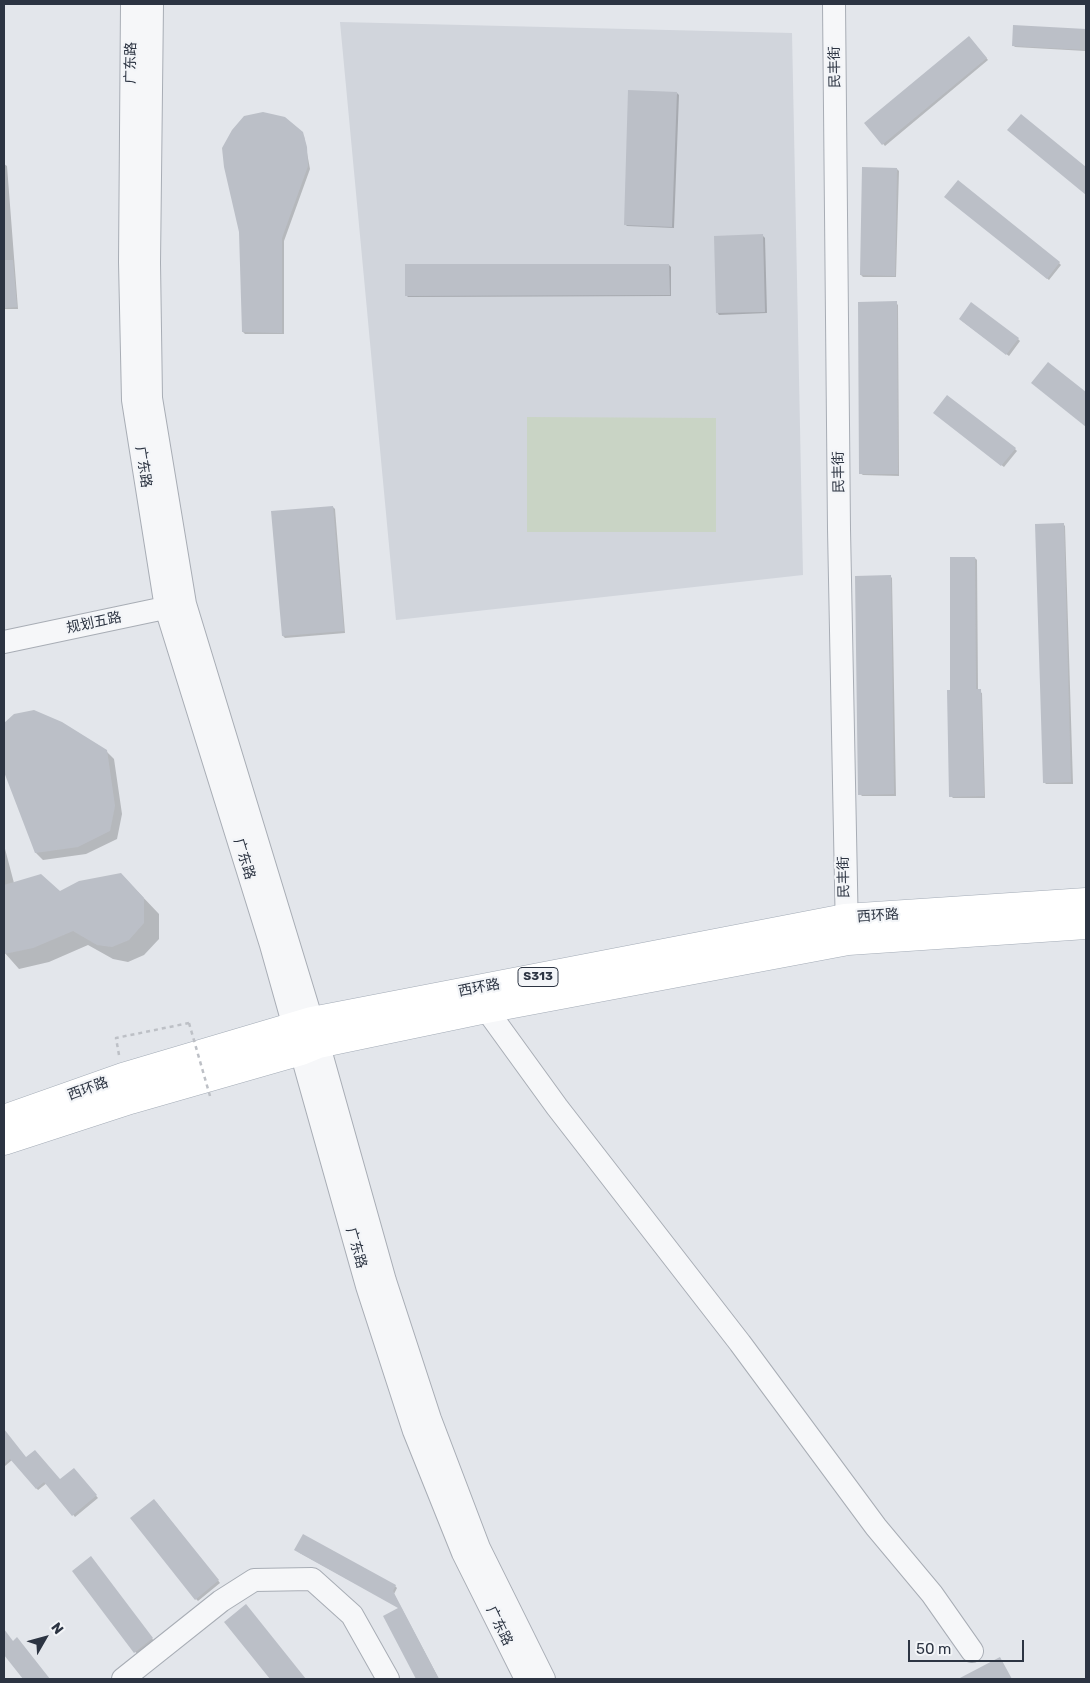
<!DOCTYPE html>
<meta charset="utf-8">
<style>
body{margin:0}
#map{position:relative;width:1090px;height:1683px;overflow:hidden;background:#e3e6eb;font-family:Rubik,sans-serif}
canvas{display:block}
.frame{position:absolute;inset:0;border:5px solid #2c3442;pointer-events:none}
.north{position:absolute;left:20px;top:1613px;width:50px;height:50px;-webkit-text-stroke:4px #f3f5f8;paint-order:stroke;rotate:52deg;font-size:14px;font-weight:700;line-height:20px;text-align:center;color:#2c3442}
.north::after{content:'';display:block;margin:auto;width:18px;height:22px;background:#2c3442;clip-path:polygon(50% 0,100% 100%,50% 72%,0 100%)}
.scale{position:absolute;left:908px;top:1640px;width:116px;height:22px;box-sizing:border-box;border:2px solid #2c3442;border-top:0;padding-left:6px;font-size:15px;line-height:18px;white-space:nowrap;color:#2c3442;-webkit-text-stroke:4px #f3f5f8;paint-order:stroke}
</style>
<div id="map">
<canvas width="1090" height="1683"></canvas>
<div class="frame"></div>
<div class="north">N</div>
<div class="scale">50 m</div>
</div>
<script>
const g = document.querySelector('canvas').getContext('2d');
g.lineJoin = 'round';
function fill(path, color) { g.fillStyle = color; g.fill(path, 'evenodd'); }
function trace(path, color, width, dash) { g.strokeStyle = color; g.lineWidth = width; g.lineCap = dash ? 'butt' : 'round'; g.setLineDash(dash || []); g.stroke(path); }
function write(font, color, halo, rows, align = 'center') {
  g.font = font + ' Rubik,"Noto Sans SC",sans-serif'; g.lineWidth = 4.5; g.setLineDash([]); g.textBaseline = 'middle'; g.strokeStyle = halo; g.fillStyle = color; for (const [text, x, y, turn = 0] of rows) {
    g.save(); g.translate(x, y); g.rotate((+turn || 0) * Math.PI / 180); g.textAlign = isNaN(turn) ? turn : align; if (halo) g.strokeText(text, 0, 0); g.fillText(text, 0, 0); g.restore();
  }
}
fill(new Path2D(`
 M340,22L792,33L803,575L396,620Z`), '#d1d5dc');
fill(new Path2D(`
 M527,417L716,418V532H527Z`), '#c9d4c5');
fill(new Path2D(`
 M1014,26L1086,30V51L1015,47L1013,45Z
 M969,37L988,60L885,146L865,123Z
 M677,93L679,95L674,228L627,226L625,224Z
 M285,118L304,136L310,169L284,241V334H245L243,332L241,232Z
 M4,164L7,166L18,309H4Z
 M897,169L899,171L896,277H863L861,275Z
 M948,199L1059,263L1061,265L1049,280Z
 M763,236L765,238L767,313L719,315L717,312Z
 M669,265L671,267V296L408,297L406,295Z
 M896,303L898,305L899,476L863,475L860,473Z
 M962,321L1018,339L1020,341L1009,356Z
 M937,415L1015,449L1017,451L1004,467Z
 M333,507L335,509L345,633L285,638L283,636Z
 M1063,524L1065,526L1073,784H1046L1044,782Z
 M975,558L977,560L978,691L982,693L985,798H953L951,796V691Z
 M890,576L892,578L896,796H862L860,794Z
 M14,716L106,751L114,759L122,814L117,839L86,854L43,860L36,853L4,770V725Z
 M4,845L14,883L59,893L121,874L159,914V939L144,955L128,962L113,959L88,945L49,962L19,969L4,952Z
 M4,1430L26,1459L61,1481L74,1470L98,1498L75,1517L47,1483L38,1490L12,1460L5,1466Z
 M156,1502L220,1583L198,1601L196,1599Z
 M298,1552L395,1586L397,1588L394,1594L439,1679H418L385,1616L400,1608Z
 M93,1560L154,1641L137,1654L73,1571Z`), '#0003');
fill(new Path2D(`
 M1013,25L1086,29V50L1012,46Z
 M969,36L987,58L882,145L864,123Z
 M628,90L677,92L672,227L624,225Z
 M263,112L285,117L303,132L307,147L308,166L282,238V333L242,332L239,232L224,167L222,148L232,130L244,116Z
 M1021,114L1086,167V195L1007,130Z
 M862,167L897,168L895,276L860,275Z
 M958,180L1060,262L1047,279L944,197Z
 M763,234L765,312L716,313L714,236Z
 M4,260H13L17,307L4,308Z
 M405,264H669L670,295L405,296Z
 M897,301L898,474H859L858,302Z
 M971,302L1019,338L1006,355L959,319Z
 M1048,362L1086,392V427L1031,383Z
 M947,395L1016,448L1001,466L933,413Z
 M333,506L344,631L282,636L271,511Z
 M1064,523L1071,782L1043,783L1035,524Z
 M950,557H975L976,689H981L984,796L949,797L947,690H950Z
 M891,575L894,794L858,795L855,576Z
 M34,710L62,722L107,750L115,806L110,831L78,847L35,853L4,772V723L14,714Z
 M121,873L144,898V923L129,940L112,947L97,945L73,931L33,948L4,954V885L41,874L60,891L79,881Z
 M4,1429L26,1457L35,1450L60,1479L74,1468L97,1495L72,1516L44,1482L36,1489L10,1459L4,1464Z
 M154,1499L219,1580L195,1600L130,1518Z
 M303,1534L396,1585L393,1591L439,1679H416L383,1616L398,1608L294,1550Z
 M91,1556L153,1638L134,1653L72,1571Z
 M246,1604L306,1679H270L224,1622Z
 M4,1629L13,1641L17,1637L50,1679H23L4,1655Z
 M1000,1657L1012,1679H958Z`), '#bbbfc7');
const minor = new Path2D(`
 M132,4L130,262L133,400L166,608L271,945L367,1286L414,1431L463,1553L526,1679
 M152,4L149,263L151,398L185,604L312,1021L385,1281L430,1419L479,1548L544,1679
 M834,4L839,529L847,935
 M4,642L179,605
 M486,1009L557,1107L740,1343L876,1527L932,1594L972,1651
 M123,1679L221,1601L254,1580L312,1579L352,1615L388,1679`);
const major = new Path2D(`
 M4,1119L123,1077L312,1021L845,918L1086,902
 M4,1141L130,1100L301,1051L318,1044L486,1009L848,941L1086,925`);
trace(minor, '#a8adb5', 24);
trace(major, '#a3abb6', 29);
trace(new Path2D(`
 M119,1055L116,1038L189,1023`), '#bdc0c6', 2.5, [4, 4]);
trace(minor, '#f6f7f9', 22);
trace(major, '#fff', 28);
trace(new Path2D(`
 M189,1023L210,1096`), '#bdc0c6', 2.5, [4, 4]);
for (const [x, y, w] of [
 [538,977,40]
]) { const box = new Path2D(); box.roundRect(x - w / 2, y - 9.5, w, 19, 4); g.fillStyle = '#f3f5f8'; g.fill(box); trace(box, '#2c3442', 1); }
write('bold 12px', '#2c3442', null, [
 ["S313",538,977]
]);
write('14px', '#2c3442', '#f3f5f8', [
 ["广东路",131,63,-89],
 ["民丰街",835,67,-91],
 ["广东路",143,467,81],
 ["民丰街",839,472,-91],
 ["规划五路",94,623,-12],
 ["广东路",244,859,73],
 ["民丰街",844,877,-91],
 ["西环路",878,916,-4],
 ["西环路",479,988,-11],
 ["西环路",88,1089,-20],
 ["广东路",356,1248,74],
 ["广东路",499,1626,64]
]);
</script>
